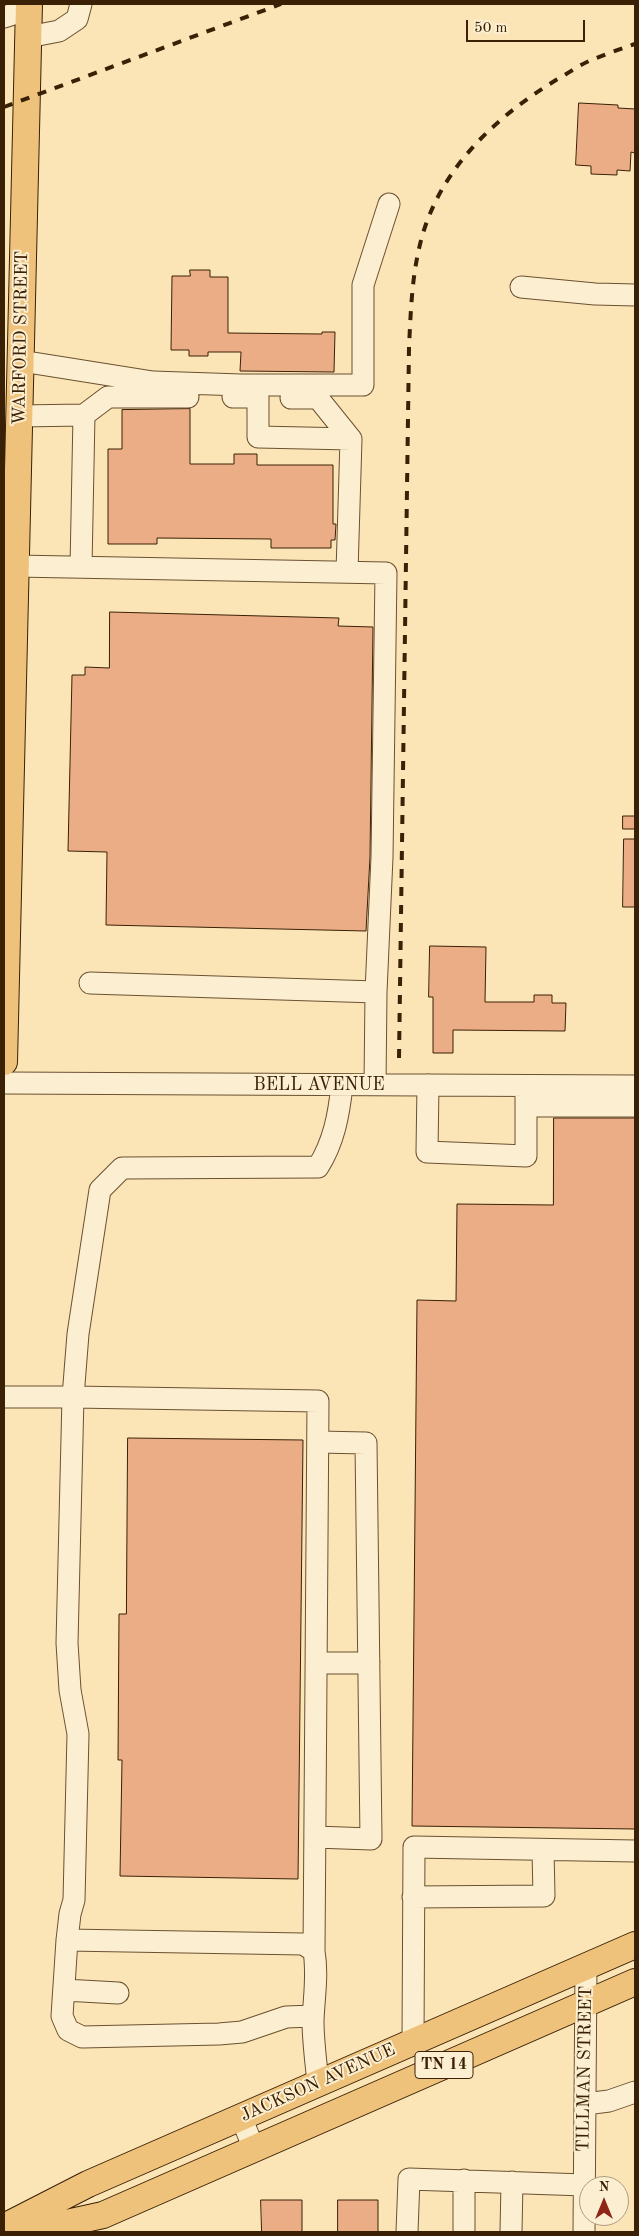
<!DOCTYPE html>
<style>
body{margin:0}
#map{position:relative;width:639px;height:2236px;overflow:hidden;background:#fbe5b6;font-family:"Old Standard TT",serif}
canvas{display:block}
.frame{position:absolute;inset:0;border:5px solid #3a2005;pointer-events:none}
.north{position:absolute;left:579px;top:2176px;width:50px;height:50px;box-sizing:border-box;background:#fceed0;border:1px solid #ae9c7f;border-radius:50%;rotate:0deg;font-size:14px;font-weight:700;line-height:20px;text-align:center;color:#3a2005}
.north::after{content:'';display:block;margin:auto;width:18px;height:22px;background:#8f2418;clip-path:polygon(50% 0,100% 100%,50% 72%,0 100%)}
.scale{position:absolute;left:466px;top:20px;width:119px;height:22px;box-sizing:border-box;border:2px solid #3a2005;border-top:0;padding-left:6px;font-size:15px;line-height:18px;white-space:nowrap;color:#3a2005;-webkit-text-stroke:4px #fceed0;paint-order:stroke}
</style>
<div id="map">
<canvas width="639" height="2236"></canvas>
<div class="frame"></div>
<div class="north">N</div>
<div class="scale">50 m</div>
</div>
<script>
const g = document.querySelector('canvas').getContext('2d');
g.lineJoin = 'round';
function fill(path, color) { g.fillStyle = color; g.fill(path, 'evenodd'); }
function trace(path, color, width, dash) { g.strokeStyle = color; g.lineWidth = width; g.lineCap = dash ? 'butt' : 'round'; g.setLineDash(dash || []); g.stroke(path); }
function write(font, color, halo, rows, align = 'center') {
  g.font = font + ' "Old Standard TT",serif'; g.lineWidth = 4; g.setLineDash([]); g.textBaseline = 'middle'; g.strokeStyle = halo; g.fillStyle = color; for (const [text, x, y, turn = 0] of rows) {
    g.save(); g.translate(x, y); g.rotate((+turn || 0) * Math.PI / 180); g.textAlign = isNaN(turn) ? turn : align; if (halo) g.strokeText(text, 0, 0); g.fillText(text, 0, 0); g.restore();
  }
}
const building = new Path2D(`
 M579,103L618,105V108L635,109V153L631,152L630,171L617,170V175L591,174V166L576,165Z
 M190,270H210V277H228V333L322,334V332H335L334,372L240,371L241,352H208V356H189V350H171L172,276H190Z
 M190,409V464H234V454H257V465H333V524H336L335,540H331V548H271V539L157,538V544H108V449H122V410Z
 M110,612L339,618L338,626L373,627L370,857L366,931L106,925L107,852L68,851L72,675H85V667L109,668Z
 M623,816H635V829H623Z
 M624,839H635V907H623Z
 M430,946L486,947L485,1002H534V995H552V1003H566L565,1031L453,1030V1053H433V997H429Z
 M554,1118H635V1829L412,1826L417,1300L456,1301L457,1204L553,1205Z
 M128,1438L303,1440L298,1879L120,1876L122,1760H118L119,1614H126Z
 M261,2200H302V2232H262Z
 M338,2200H378V2232H338Z`);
fill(building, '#ebad86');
trace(building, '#3a2005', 1);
const minor = new Path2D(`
 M4,17L29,9
 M28,37L59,31L77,19L81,4
 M521,287L595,294L635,295
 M21,361L153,382L241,385H363V285L389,204
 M233,397H258V437L351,439L347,572
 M291,398H318L351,439
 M19,416L84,415L108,397H188
 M16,566L386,573L382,857L376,992
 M81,567L84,415
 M90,983L376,992L375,1085
 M4,1083L635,1086
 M428,1085L427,1152L526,1156V1106
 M526,1093V1106H635
 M4,1397H73L78,1334L100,1190L122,1168L318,1167C334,1142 339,1114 342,1085
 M317,1663H369
 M315,1837L371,1839L366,1443L318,1442
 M413,1897L544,1896L543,1850
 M67,1940L70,1914L74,1900L78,1734L70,1690L67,1643L73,1397L318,1401L314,1951
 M64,1990L118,1993
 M313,2016L286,2017L242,2032L219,2034L82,2037L68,2030L62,2016L67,1940L303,1944L314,1951C318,1975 314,1996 313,2021C313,2041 316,2062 318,2083
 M413,2041L414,1847L635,1851
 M585,2104L609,2101L635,2092
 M241,2117L254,2149
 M464,2180V2232
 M407,2232L409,2179L584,2185
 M511,2232L512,2182
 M584,2232L586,1966`);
const major = new Path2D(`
 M4,1062L29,4
 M4,2227L88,2184L635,1945
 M26,2232L103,2215L635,1982`);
trace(minor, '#6a5131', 23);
trace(major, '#3a2005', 28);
trace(minor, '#fceed0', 21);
trace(major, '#eec27b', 26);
trace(new Path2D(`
 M4,107L281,4
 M399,1058L409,347C411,307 412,266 425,227C447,162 499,115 556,80C567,74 578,66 589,61C604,55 620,49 635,44`), '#3a2005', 4, [9, 9]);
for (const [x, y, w] of [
 [444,2065,58]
]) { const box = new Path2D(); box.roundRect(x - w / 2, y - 13.5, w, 27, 4); g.fillStyle = '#fceed0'; g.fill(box); trace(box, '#3a2005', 1); }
write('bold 16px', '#3a2005', null, [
 ["TN 14",444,2065]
]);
write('18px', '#3a2005', '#fceed0', [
 ["WARFORD STREET",21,338,-89],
 ["BELL AVENUE",319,1085],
 ["TILLMAN STREET",585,2069,-89],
 ["JACKSON AVENUE",318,2083,-24]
]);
</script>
